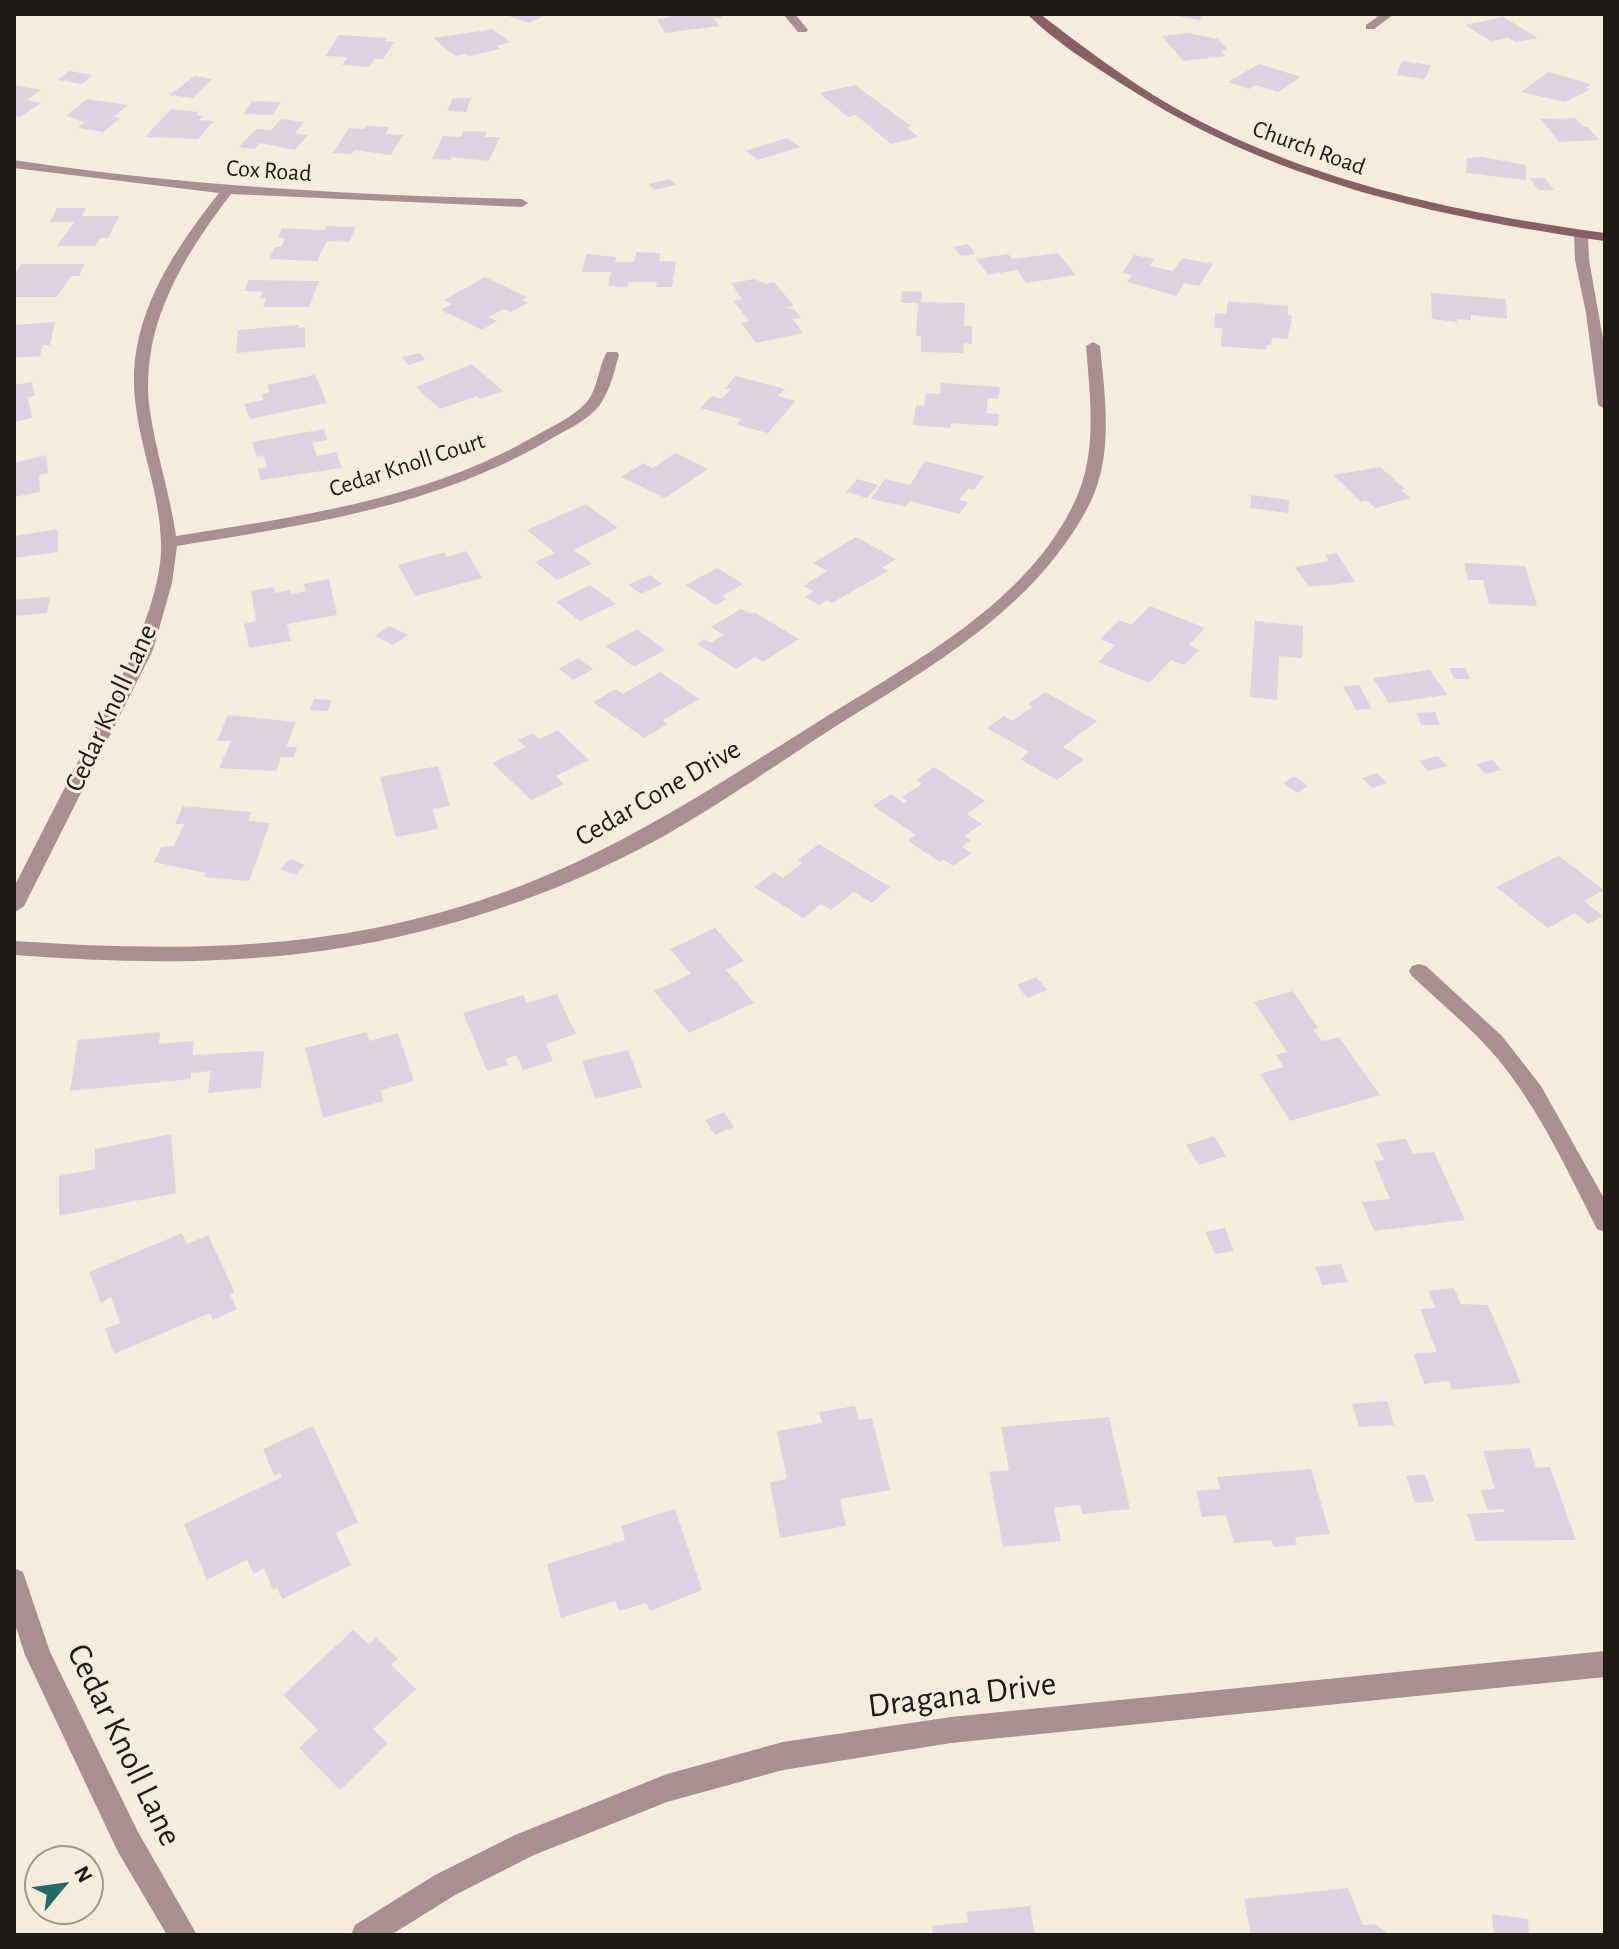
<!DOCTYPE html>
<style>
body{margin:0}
#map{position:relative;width:1619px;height:1949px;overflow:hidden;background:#f6ecdc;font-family:"Alegreya Sans",sans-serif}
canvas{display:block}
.frame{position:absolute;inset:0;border:16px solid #1e1a15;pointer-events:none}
.north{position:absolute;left:24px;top:1845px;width:80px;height:80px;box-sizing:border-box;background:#f6ecdc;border:2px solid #a0988c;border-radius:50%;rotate:61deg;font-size:22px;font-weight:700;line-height:32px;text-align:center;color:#1e1a15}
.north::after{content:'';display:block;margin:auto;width:28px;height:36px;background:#226c68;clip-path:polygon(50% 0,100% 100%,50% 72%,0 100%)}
</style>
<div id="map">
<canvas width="1619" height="1949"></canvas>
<div class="frame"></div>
<div class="north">N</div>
</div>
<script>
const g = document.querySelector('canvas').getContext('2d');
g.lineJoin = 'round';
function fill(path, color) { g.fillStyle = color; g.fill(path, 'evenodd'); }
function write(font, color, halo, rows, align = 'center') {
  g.font = font + ' "Alegreya Sans",sans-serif'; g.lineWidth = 6; g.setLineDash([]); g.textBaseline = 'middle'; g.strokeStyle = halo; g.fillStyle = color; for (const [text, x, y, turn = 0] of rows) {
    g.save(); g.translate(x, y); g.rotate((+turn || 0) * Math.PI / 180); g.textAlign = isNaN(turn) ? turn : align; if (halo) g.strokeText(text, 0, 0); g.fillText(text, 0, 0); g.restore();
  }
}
fill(new Path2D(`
 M503,14H548L529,23Z
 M670,14H720L722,18H714L719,26L665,33L657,19L671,17Z
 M1165,14H1202L1200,20Z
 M1503,17L1538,38L1516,42L1508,38L1491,41L1465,25Z
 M493,29L510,42L497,46L500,49L469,56L465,54L455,56L433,38Z
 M1187,33L1218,39L1228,50L1221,51L1226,56L1183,61L1162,36Z
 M339,35L387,38L385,41L394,42L383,59H374L369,67L342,65L348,57L325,56Z
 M1402,61L1431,65L1425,79L1396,75Z
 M1259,64L1301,77L1278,92L1256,85L1249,89L1228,82Z
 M69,71L93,75L82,84L58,80Z
 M1548,72L1591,84L1586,88L1591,89L1565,102L1521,92Z
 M195,76L212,79L193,98L169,95Z
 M14,85L41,90L26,100L41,103L20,117L14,116Z
 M855,85L911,126L907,128L919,137L891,144L856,115L848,117L819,93Z
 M453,98H471L466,112L447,111Z
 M87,99L128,105L113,117L120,118L104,132L78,128L85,122L66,116Z
 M252,101L281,102L272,115L243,114Z
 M171,109L198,112L196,115L203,116L199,120L214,121L198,139L145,137Z
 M1575,118L1584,127H1588L1599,140L1559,142L1541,119Z
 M281,119L304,122L295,133L308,135L295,150L260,143L255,149L239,147L256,129L271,130Z
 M367,126L389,127L386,134L403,135L391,155L354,150L352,154L333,153L349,128L365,129Z
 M464,131L487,132L485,137H500L489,161L452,157L451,160L432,159L443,136L461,137Z
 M786,138L800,147L758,160L745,151Z
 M1482,157L1526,165V180L1466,173L1467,158Z
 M1530,178H1545L1554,190H1538Z
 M670,179L676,185L654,190L649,184Z
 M57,208H86L82,216H119L108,238H100L95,246H57L74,222H50Z
 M326,226L356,227L349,242L327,241L317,261L269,259L275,247H281L285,238H278L282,228L324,230Z
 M968,244L975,254L961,256L953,247Z
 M637,252L660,253L659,261L676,262L672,287H656L657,282H628V287L608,286L611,272H582L586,254L616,257L615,262H634Z
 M1058,253L1076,275L1026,283L1017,270L988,275L976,259L1008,254L1012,259Z
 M1134,255L1154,259L1150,266L1173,271L1182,258L1213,264L1199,286L1184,283L1177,296L1127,282L1132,275L1122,273Z
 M21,264H85L79,276H71L57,297H14V276Z
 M485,277L527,297L522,300L528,303L511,312L504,309L488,317L497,321L482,330L441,310L452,304L444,300Z
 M755,279L766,284L774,282L794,306L783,308L794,309L801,318L793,319L803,333L756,343L741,323L749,321L734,301L742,299L731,283Z
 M249,280L319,281L309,307H263L267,298H260L263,292L244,291Z
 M902,291L922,292L921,302L965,303L964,326H972V344L964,343L963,353L921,352V336H916L918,303H901Z
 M1431,293L1506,299L1507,319L1471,315V320L1457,319V322L1432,319Z
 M1228,301L1288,306V315L1292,316L1288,339L1272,338L1271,345H1267L1266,350L1221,346L1222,328H1214L1215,313L1226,314Z
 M55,322L50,345H43L40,356L14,358V325Z
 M299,325V328L305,327V347L236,353L238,330Z
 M420,353L425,360L408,365L402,357Z
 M472,364L503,391L480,399L477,396L440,409L416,387Z
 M315,375L327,403L250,419L244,404L263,400L261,394L270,392L267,385Z
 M736,376L785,389L778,396L796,401L768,433L737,425L741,419L700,408L711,396L722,399L731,389H724Z
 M32,382L35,396L28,397L32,418L14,422V385Z
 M941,383L1000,387L998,399L988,398L986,413L999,414L998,426L951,423V428L913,425L916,405L924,406L926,393L940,394Z
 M324,429L327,440L312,443L317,456L336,452L342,468L261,480L257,469L267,467L263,455L256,457L252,442Z
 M675,453L708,469L665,498L621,477L643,463L653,468Z
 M46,455L48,473L39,475L40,492L14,497V463Z
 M925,461L984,476L974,490L968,489L959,500L968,502L959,514L910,501L906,507L871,499L885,479L910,485Z
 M1380,467L1405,489L1401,490L1410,498L1375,508L1366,500L1361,502L1333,475Z
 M857,479L878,485L867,498L846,492Z
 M1251,495L1289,500L1288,513L1250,508Z
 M586,504L618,528L574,550L592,564L557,580L535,562L555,553L527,530Z
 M58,529V552L14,558V536Z
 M856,537L896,559L882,568L888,571L832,603L827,600L819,605L805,597L814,591L803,586L827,571L813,563Z
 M466,551L482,578L415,596L398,565L445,552L447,557Z
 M1337,553L1355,582L1309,587L1295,567L1329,561L1325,555Z
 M1464,563L1525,566L1537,606L1489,604L1483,580H1468Z
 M717,568L743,584L722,596L726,599L716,605L686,585Z
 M650,575L662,584L641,594L628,585Z
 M329,579L337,615L287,624L291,641L249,648L244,624L256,621L251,591L274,587L276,593L290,590L291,594L306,591L304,584Z
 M590,585L616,604L580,621L556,602Z
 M50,597L47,613L14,616V600Z
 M1150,606L1205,628L1189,645L1199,650L1184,665L1171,660L1149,683L1098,662L1115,645L1100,639L1119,620L1131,625Z
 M741,609L751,614L754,612L799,639L763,662L755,657L736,669L697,644L704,639L710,643L724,635L711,627Z
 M1255,621L1303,626L1302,658L1279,656L1277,700L1250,697Z
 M390,626L408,635L393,645L375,636Z
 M637,629L665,650L634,667L606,646Z
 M578,658L593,669L573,680L559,669Z
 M1449,668H1465L1470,679H1454Z
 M1430,670L1447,695L1389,703L1373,678Z
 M660,672L699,699L663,720L668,724L644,738L593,702L616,689L623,694Z
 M1359,685L1372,709L1356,710L1343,686Z
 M1045,692L1097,721L1063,747L1084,759L1057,780L1020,759L1029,752L987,728L1004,716L1012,721L1032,707L1028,704Z
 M314,699L332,700L328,711L310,710Z
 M1435,712L1440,725H1421L1417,713Z
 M228,715L296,722L286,747H297L294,757H281L276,771L219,768L231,741H217Z
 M558,730L589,760L556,776L564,784L531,800L492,763L526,747L518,740L533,733L539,739Z
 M1438,756L1447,766L1428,771L1419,761Z
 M1493,760L1502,770L1486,774L1476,764Z
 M438,766L450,806L433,809L438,829L396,837L380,777Z
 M934,767L985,801L967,814L982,824L964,836L971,840L962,847L972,853L953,866L944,860L940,862L908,841L916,835L873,806L891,794L904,803L907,801L902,797L922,784L916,780Z
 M1377,773L1387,783L1372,788L1362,778Z
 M1294,776L1308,786L1297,793L1283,783Z
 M183,806L252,812L248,821L270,823L249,881L204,877L206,873L154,862L161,847L174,846L184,824H175Z
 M819,844L890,887L872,903L854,892L831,910L821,904L803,918L754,887L774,872L783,878L802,863L798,860Z
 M1559,856L1604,890L1584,901L1603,916L1588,924L1575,913L1548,928L1496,887Z
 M291,859L305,865L295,875L280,869Z
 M715,928L744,961L726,970L754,1003L689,1033L654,991L691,974L670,949Z
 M1036,977L1047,990L1027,998L1017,985Z
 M1293,991L1318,1028L1313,1030L1322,1041L1339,1037L1380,1095L1290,1121L1260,1074L1284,1067L1276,1055L1287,1052L1254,1002Z
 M557,994L576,1034L546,1044L553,1061L523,1070L516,1055L506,1059L508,1065L487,1071L463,1013L523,995L527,1003Z
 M160,1032L159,1044L194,1041L193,1055L264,1051L261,1088L208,1093L211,1071L191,1073V1079L70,1091L78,1040Z
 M367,1032L369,1041L398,1033L414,1081L381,1090L383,1101L323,1118L305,1048Z
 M628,1050L642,1087L595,1099L582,1061Z
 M724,1112L734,1127L715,1135L705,1120Z
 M171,1134L176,1193L59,1216V1176L95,1169V1149Z
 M1214,1136L1226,1156L1199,1165L1186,1145Z
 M1406,1139L1413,1154L1434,1152L1465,1220L1374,1231L1362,1202L1390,1199L1374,1161L1384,1160L1376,1143Z
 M1225,1228L1234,1251L1215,1254L1205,1232Z
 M182,1233L187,1244L208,1235L235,1293L230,1295L237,1309L213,1320L210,1313L114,1354L105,1329L120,1323L111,1297L101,1303L89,1272Z
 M1341,1264L1348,1282L1322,1285L1315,1267Z
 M1454,1288L1461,1304L1488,1305L1521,1383L1452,1390L1449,1381L1424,1384L1413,1354L1437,1352L1420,1309L1436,1308L1428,1291Z
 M1387,1401L1394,1425L1359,1427L1352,1404Z
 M855,1406L859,1420L872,1418L890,1490L840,1499L846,1526L780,1538L770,1482L787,1479L777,1431L822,1423L819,1412Z
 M1109,1417L1130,1509L1082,1514L1080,1505L1054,1508L1061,1541L1003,1547L989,1472L1009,1470L1001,1427Z
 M313,1426L358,1522L336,1533L351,1565L282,1599L277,1588L273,1590L264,1568L254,1574L247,1560L207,1580L184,1524L282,1477L280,1473L274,1476L263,1449Z
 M1530,1448L1536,1468L1550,1467L1576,1540L1476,1541L1467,1514L1504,1512L1503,1509L1487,1510L1481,1490L1495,1489L1483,1451Z
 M1311,1469L1330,1534L1295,1537L1297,1545L1274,1547L1271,1540L1234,1543L1226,1515L1202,1517L1196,1491L1220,1489L1217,1477Z
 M1425,1474L1434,1501L1415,1503L1406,1476Z
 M675,1509L702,1590L650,1611L646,1603L619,1611L615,1601L561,1618L547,1564L625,1540L621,1526Z
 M353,1630L369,1644L376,1638L398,1659L391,1665L416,1689L373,1729L388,1743L340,1790L299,1748L318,1730L283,1695Z
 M1348,1888L1363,1925L1375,1924L1390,1935H1251L1244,1899Z
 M1030,1906L1035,1935H933L932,1926L968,1922L967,1912Z
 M1492,1914L1528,1919L1529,1935H1494Z`), '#dfd2e0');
fill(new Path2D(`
 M783,14H795L808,30L806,32H798Z
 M1381,14H1394L1374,29H1366V25Z
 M14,160C183,186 352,195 522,199L528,203L522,207L231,194C183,257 139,327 150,411C156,453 170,494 176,536C300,516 425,500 535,436C551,427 573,417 586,403C598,389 598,368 607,352H617L619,355C614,372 610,391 599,406C587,421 566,430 549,440C435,507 305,525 177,546L172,583L153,650L24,906L14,913V887L135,650C147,616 162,579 161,543C160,485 132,432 134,373C137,304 178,245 219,193L14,168Z
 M1581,230L1588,234L1589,260L1605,350V409L1598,405L1586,313L1575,260L1574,234Z
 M1093,342L1100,346C1105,397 1114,455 1090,503C1037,608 929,668 833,728C777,764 722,803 664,836C583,881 496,914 406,935C276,966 147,965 14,955V941C147,950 276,952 407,921C570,883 682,807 821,720C913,662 1027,604 1075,501C1098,453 1090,397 1086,346Z
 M1419,964L1426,966L1502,1036L1541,1086L1605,1200V1232L1597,1229C1567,1170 1540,1110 1497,1058C1472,1028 1440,1003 1412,976L1409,971L1412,966Z
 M14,1568L23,1572L50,1652L138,1832L197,1935H167L118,1852L25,1655L14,1621Z
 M1605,1651V1677L951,1743L783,1770L667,1802L534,1855L455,1895L391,1935H351L355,1925L435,1875L515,1835L667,1774L783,1742L951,1717Z`), '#a98f90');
fill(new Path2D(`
 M1027,14H1040C1082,46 1124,78 1170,105C1304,181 1453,212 1605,233V241C1432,216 1274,182 1125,86C1092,65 1055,42 1027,14Z`), '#876264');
write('24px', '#1e1a15', '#f6ecdc', [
 ["Church Road",1309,148,20],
 ["Cox Road",269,171,4],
 ["Cedar Knoll Court",407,465,-18]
]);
write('28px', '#1e1a15', '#f6ecdc', [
 ["Cedar Knoll Lane",111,708,-65],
 ["Cedar Cone Drive",658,793,-30]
]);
write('34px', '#1e1a15', '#f6ecdc', [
 ["Dragana Drive",962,1695,-7],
 ["Cedar Knoll Lane",124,1745,64]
]);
</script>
